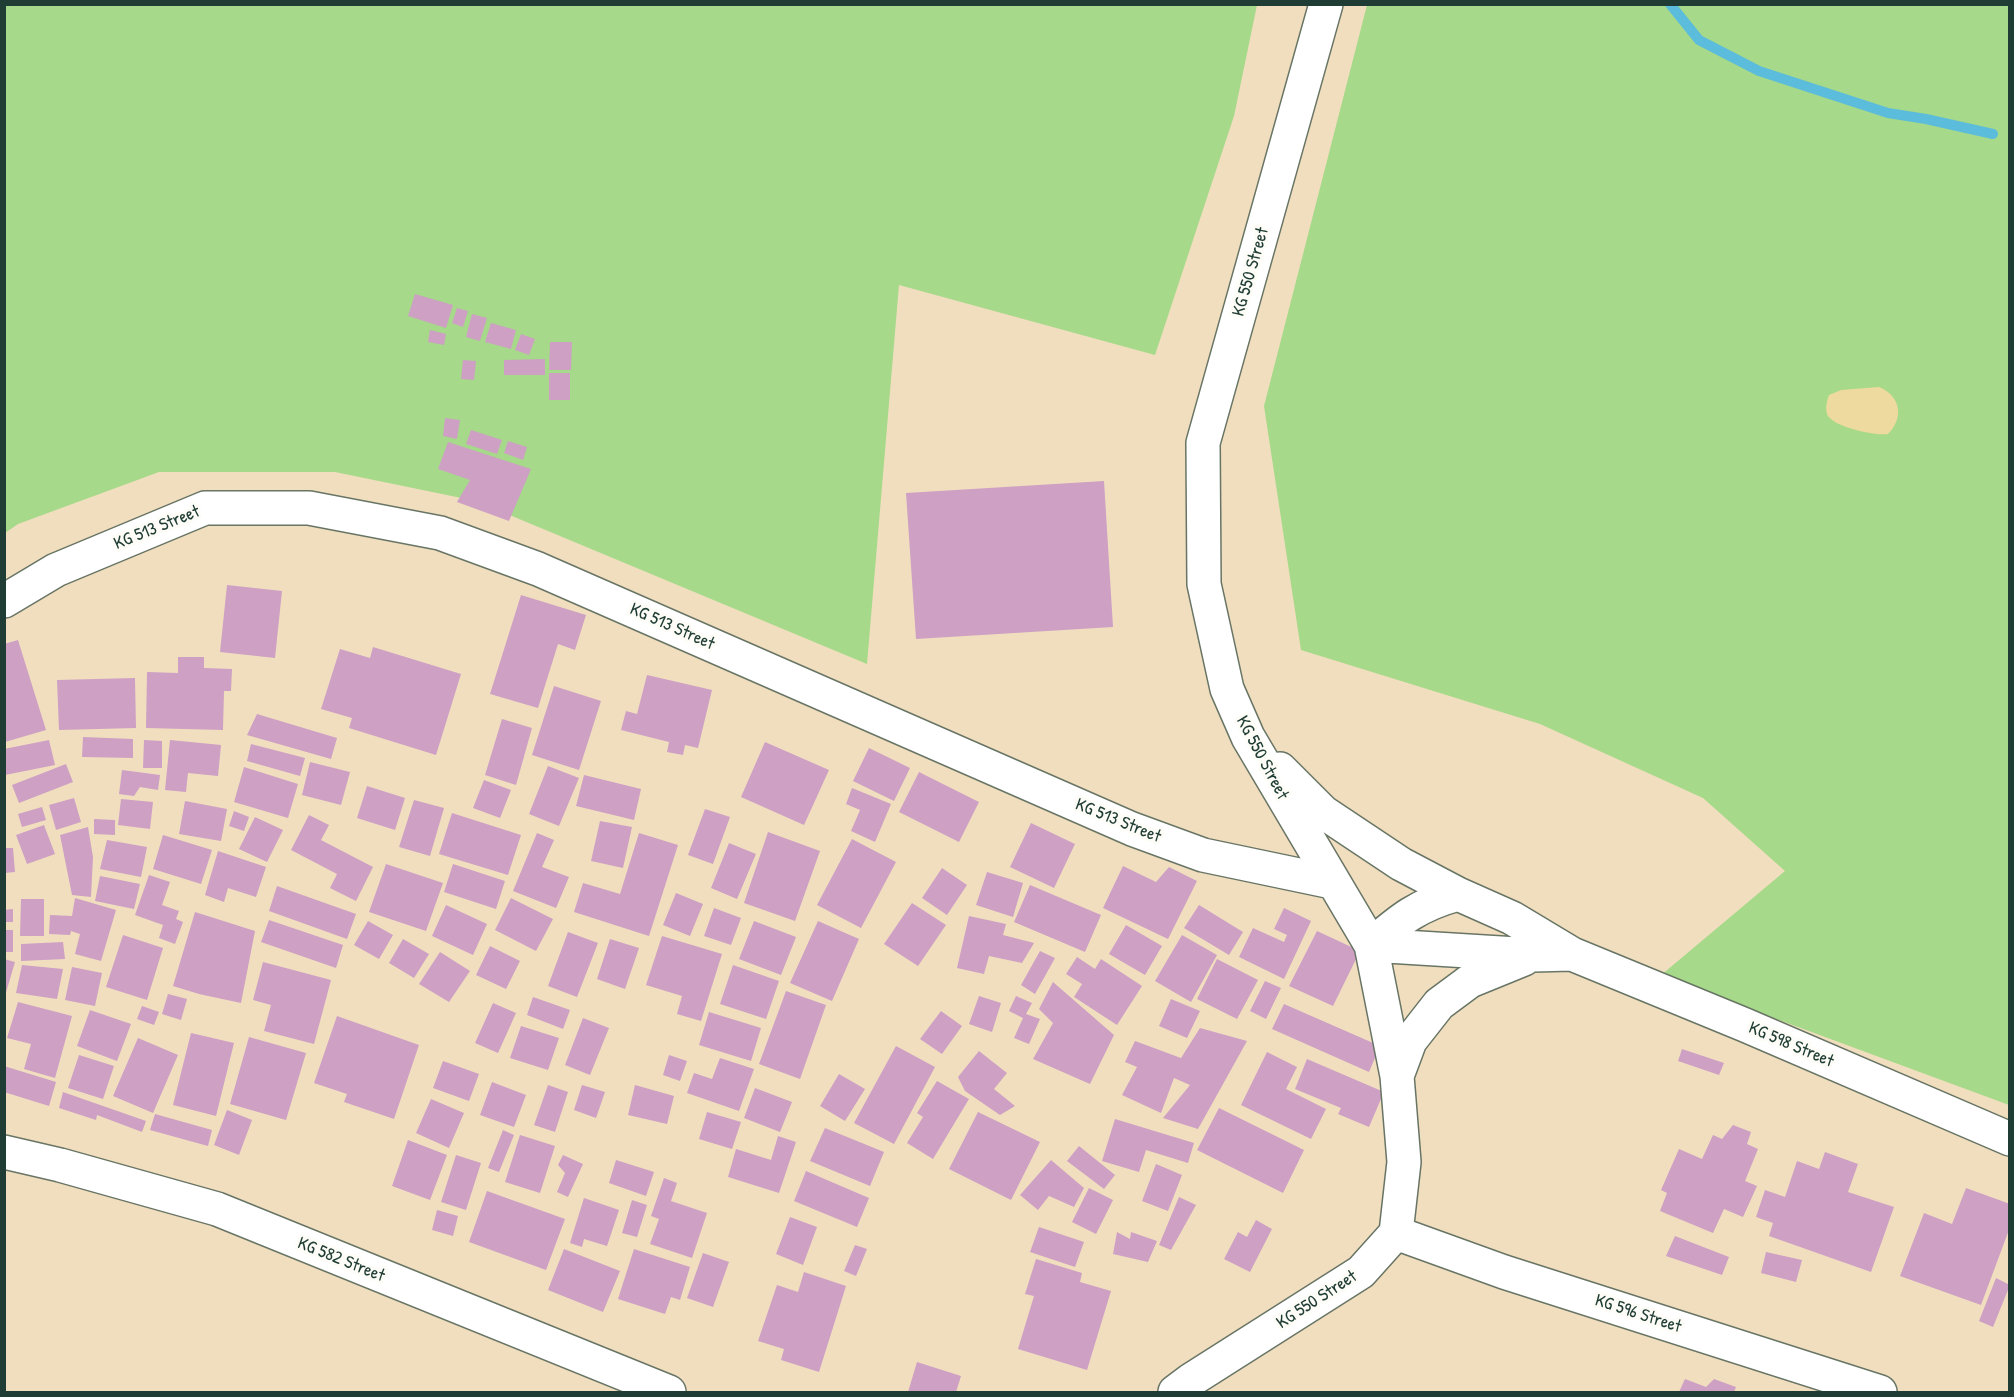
<!DOCTYPE html>
<style>
body{margin:0}
#map{position:relative;width:2014px;height:1397px;overflow:hidden;background:#f1debf;font-family:"Patrick Hand",sans-serif}
canvas{display:block}
.frame{position:absolute;inset:0;border:6px solid #1f3d34;pointer-events:none}
</style>
<div id="map">
<canvas width="2014" height="1397"></canvas>
<div class="frame"></div>
</div>
<script>
const g = document.querySelector('canvas').getContext('2d');
g.lineJoin = 'round';
function fill(path, color) { g.fillStyle = color; g.fill(path, 'evenodd'); }
function trace(path, color, width, dash) { g.strokeStyle = color; g.lineWidth = width; g.lineCap = dash ? 'butt' : 'round'; g.setLineDash(dash || []); g.stroke(path); }
function write(font, color, halo, rows, align = 'center') {
  g.font = font + ' "Patrick Hand",sans-serif'; g.lineWidth = 6; g.setLineDash([]); g.textBaseline = 'middle'; g.strokeStyle = halo; g.fillStyle = color; for (const [text, x, y, turn = 0] of rows) {
    g.save(); g.translate(x, y); g.rotate((+turn || 0) * Math.PI / 180); g.textAlign = isNaN(turn) ? turn : align; if (halo) g.strokeText(text, 0, 0); g.fillText(text, 0, 0); g.restore();
  }
}
fill(new Path2D(`
 M5,5H1257L1234,116L1155,355L899,285L867,664L476,501L335,472H159L18,524L5,533Z
 M1367,5H2009V1105L1660,976L1785,871L1703,798L1540,724L1301,650L1264,406Z`), '#a6d989');
fill(new Path2D(`
 M1879,387C1901,396 1904,418 1888,434C1875,436 1832,427 1827,414C1825,407 1827,401 1829,395L1841,390Z`), '#eeda9e');
trace(new Path2D(`
 M1670,4L1699,40L1759,71L1888,113L1926,119L1993,134`), '#5cbcdb', 10);
fill(new Path2D(`
 M415,294L453,305L446,328L408,316Z
 M457,308L468,311L463,327L452,323Z
 M472,314L487,318L480,341L466,337Z
 M491,323L516,330L511,349L485,342Z
 M430,330L446,334L444,345L428,342Z
 M521,334L535,339L529,355L515,350Z
 M550,342H572L571,370H549Z
 M545,359V375H504V360Z
 M463,360L476,361L474,380L461,379Z
 M549,373H570V400H549Z
 M445,418L460,420L457,439L443,436Z
 M471,430L502,440L497,454L466,444Z
 M508,441L527,447L523,460L504,453Z
 M448,442L531,469L509,521L457,502L470,480L438,469Z
 M1104,481L1113,627L916,639L906,493Z
 M227,585L282,591L275,658L220,652Z
 M521,595L586,615L575,650L558,644L538,708L490,694Z
 M18,640L46,730L5,742L4,644Z
 M373,647L461,674L436,755L349,728L352,718L321,709L340,649L370,658Z
 M178,657H204V668L232,669L231,691H224L223,730L146,728L147,672L178,673Z
 M647,675L712,690L698,748L685,745L683,755L667,752L669,742L621,730L626,711L637,714Z
 M135,678L136,728L59,730L57,680Z
 M554,686L601,701L579,770L532,755Z
 M257,714L337,738L331,759L247,735Z
 M502,719L532,728L516,785L485,775Z
 M83,737L133,739V758L82,757Z
 M49,740L55,765L5,775L4,749Z
 M144,740L162,741V768H143Z
 M170,740L221,745L218,776L188,773L186,792L165,790Z
 M765,742L829,770L804,825L741,797Z
 M251,744L305,758L300,776L247,761Z
 M869,748L910,768L894,801L853,781Z
 M310,762L350,772L341,805L302,795Z
 M66,764L73,782L19,803L12,785Z
 M548,766L579,778L559,826L529,814Z
 M244,767L298,784L288,818L234,802Z
 M122,770L160,775L158,790L140,787L134,796L119,794Z
 M919,772L979,802L959,842L899,812Z
 M584,775L641,789L634,820L576,806Z
 M484,780L511,790L500,818L473,808Z
 M367,786L405,798L395,830L357,818Z
 M852,788L891,804L875,842L851,831L860,810L846,804Z
 M74,798L81,822L56,830L49,805Z
 M121,799L153,802L150,829L118,825Z
 M414,800L444,808L430,856L399,847Z
 M185,801L227,809L221,841L179,834Z
 M42,807L46,820L22,827L18,814Z
 M705,809L730,817L713,864L688,855Z
 M234,811L249,817L244,831L229,826Z
 M452,813L521,835L508,875L439,854Z
 M309,815L329,825L321,840L373,867L356,901L330,888L337,874L291,850Z
 M255,817L283,830L267,862L239,849Z
 M94,819L115,820V835L94,834Z
 M600,821L632,827L623,868L591,861Z
 M1031,823L1075,844L1054,888L1010,867Z
 M44,825L55,854L27,864L16,835Z
 M88,827L93,857L91,897L72,895L60,835Z
 M768,832L820,851L795,921L744,903Z
 M537,833L554,840L542,867L569,877L556,908L513,891Z
 M639,833L678,845L649,936L574,912L583,883L620,894Z
 M163,835L212,850L201,884L153,869Z
 M852,839L896,862L861,928L817,905Z
 M107,840L147,847L141,877L100,869Z
 M729,843L756,854L737,899L711,888Z
 M4,848H13L15,872L4,873Z
 M218,851L266,867L256,897L228,888L224,902L205,895Z
 M386,864L443,883L426,931L369,912Z
 M453,864L505,881L496,909L444,892Z
 M1123,866L1156,882L1169,867L1197,881L1168,939L1103,908Z
 M942,868L967,885L947,915L922,898Z
 M987,872L1023,883L1013,917L976,905Z
 M149,875L170,882L162,905L179,911L176,919L183,922L175,944L159,938L163,925L135,915Z
 M100,876L140,884L134,909L95,901Z
 M1030,885L1101,915L1085,952L1014,922Z
 M277,886L356,914L347,939L269,911Z
 M676,893L703,904L690,936L663,925Z
 M75,898L116,910L101,961L75,954L80,934L71,931L70,935L49,934L50,915L72,916Z
 M511,898L553,919L536,951L495,930Z
 M21,899H44V936H20Z
 M912,903L946,925L918,966L884,944Z
 M446,905L487,924L473,955L432,936Z
 M1199,905L1243,932L1229,955L1184,928Z
 M714,908L741,918L731,945L704,936Z
 M1284,908L1311,921L1284,979L1239,957L1253,928L1284,942L1287,935L1274,929Z
 M13,909V922H4V910Z
 M195,912L255,931L241,1003L199,994L173,986Z
 M969,916L1006,924L1003,935L1034,943L1022,963L989,956L984,974L957,968Z
 M269,920L343,945L336,968L261,942Z
 M368,921L393,935L379,959L354,945Z
 M754,921L796,937L781,975L739,959Z
 M818,921L859,939L832,1001L790,983Z
 M1126,925L1162,946L1145,975L1109,954Z
 M4,930H13V952H4Z
 M1317,931L1360,951L1333,1006L1289,986Z
 M568,932L598,943L577,997L548,986Z
 M123,935L163,948L147,1000L106,987Z
 M1182,935L1217,955L1191,1002L1155,981Z
 M662,936L722,954L701,1021L677,1014L682,996L646,985Z
 M403,939L429,954L414,978L389,963Z
 M610,939L639,948L625,989L597,979Z
 M63,942L65,959L21,961V944Z
 M490,946L520,961L506,989L476,975Z
 M1040,951L1055,958L1035,994L1021,985Z
 M440,952L470,971L449,1002L419,984Z
 M1077,957L1095,969L1101,959L1142,986L1117,1025L1074,997L1082,984L1066,974Z
 M4,959L15,962L5,996H4Z
 M1217,959L1258,980L1237,1019L1197,999Z
 M263,962L331,980L314,1044L264,1031L271,1005L253,1000Z
 M22,965L63,969L57,999L16,993Z
 M733,965L779,981L766,1019L720,1004Z
 M72,967L102,973L95,1006L65,1000Z
 M1265,981L1281,988L1266,1019L1250,1011Z
 M1053,982L1114,1035L1090,1084L1033,1059L1053,1023L1039,1009Z
 M786,991L826,1005L800,1079L759,1064Z
 M168,994L187,999L181,1020L162,1014Z
 M979,996L1001,1003L992,1032L969,1024Z
 M1016,996L1032,1003L1026,1014L1040,1019L1029,1044L1014,1038L1023,1018L1009,1011Z
 M533,997L570,1010L563,1029L527,1015Z
 M1171,999L1200,1011L1187,1038L1159,1026Z
 M18,1002L72,1016L55,1078L24,1069L31,1044L7,1038Z
 M493,1003L516,1013L498,1053L475,1043Z
 M1284,1004L1380,1046L1369,1072L1272,1029Z
 M142,1006L159,1012L154,1025L137,1019Z
 M90,1010L131,1024L117,1061L77,1046Z
 M941,1011L962,1026L942,1054L920,1039Z
 M709,1012L761,1028L751,1061L699,1045Z
 M337,1016L419,1045L394,1119L344,1102L347,1094L314,1083Z
 M583,1018L609,1028L590,1075L565,1065Z
 M521,1026L559,1038L548,1070L510,1058Z
 M1200,1028L1247,1041L1198,1129L1163,1118L1190,1085L1174,1078L1161,1113L1122,1095L1137,1067L1125,1062L1135,1041L1181,1058Z
 M191,1033L234,1043L216,1116L173,1105Z
 M249,1037L306,1053L286,1120L230,1104Z
 M138,1038L178,1055L153,1113L113,1096Z
 M896,1046L935,1067L894,1144L854,1123Z
 M1682,1049L1724,1063L1719,1075L1678,1061Z
 M979,1051L1007,1073L994,1089L1015,1106L1000,1115L965,1091L958,1077Z
 M1267,1052L1297,1067L1286,1089L1326,1109L1311,1139L1241,1105Z
 M79,1055L114,1066L103,1099L68,1088Z
 M669,1055L687,1061L680,1081L663,1075Z
 M720,1058L754,1069L739,1111L687,1093L694,1073L712,1079Z
 M1307,1059L1384,1092L1369,1127L1338,1114L1341,1108L1295,1089Z
 M443,1061L479,1074L469,1101L433,1088Z
 M4,1066L56,1082L49,1106L4,1092Z
 M839,1074L865,1089L845,1121L820,1106Z
 M937,1081L969,1099L933,1159L907,1143L923,1117L917,1113Z
 M492,1082L526,1095L514,1127L480,1115Z
 M548,1085L568,1092L555,1132L534,1125Z
 M582,1085L605,1092L596,1118L574,1110Z
 M635,1085L674,1096L667,1124L628,1115Z
 M755,1088L792,1102L780,1132L744,1118Z
 M63,1092L146,1121L142,1132L97,1115L96,1120L59,1108Z
 M431,1099L464,1113L449,1148L416,1133Z
 M1219,1108L1304,1150L1283,1193L1197,1150Z
 M227,1110L252,1120L239,1155L214,1145Z
 M707,1112L741,1122L732,1149L699,1139Z
 M978,1112L1040,1142L1011,1200L949,1169Z
 M155,1114L212,1130L208,1146L150,1130Z
 M1115,1119L1194,1143L1188,1163L1146,1150L1139,1172L1102,1161Z
 M1733,1125L1751,1132L1747,1144L1758,1149L1745,1181L1757,1186L1743,1217L1724,1209L1713,1233L1660,1211L1667,1193L1661,1190L1679,1149L1702,1159L1713,1135L1722,1139Z
 M825,1128L884,1152L870,1186L810,1161Z
 M503,1130L514,1135L499,1172L488,1168Z
 M520,1135L555,1146L540,1193L505,1182Z
 M778,1136L796,1142L779,1193L728,1177L736,1149L771,1160Z
 M408,1140L447,1155L430,1200L392,1186Z
 M1079,1146L1115,1175L1104,1189L1067,1161Z
 M1825,1152L1858,1164L1848,1192L1894,1207L1871,1272L1769,1236L1773,1223L1756,1217L1765,1190L1785,1197L1797,1161L1819,1169Z
 M456,1155L481,1163L466,1210L441,1202Z
 M563,1155L583,1164L568,1197L557,1192L565,1173L558,1165Z
 M616,1160L654,1172L646,1196L609,1183Z
 M1051,1160L1084,1188L1074,1207L1049,1196L1038,1210L1020,1195Z
 M1156,1164L1182,1175L1168,1211L1142,1201Z
 M806,1171L869,1198L857,1227L794,1201Z
 M664,1178L677,1183L671,1201L707,1213L692,1258L650,1244L659,1219L651,1216Z
 M1089,1188L1113,1200L1096,1234L1072,1222Z
 M1966,1188L2010,1204V1227L1981,1305L1900,1276L1924,1213L1952,1224Z
 M487,1191L565,1219L546,1270L469,1242Z
 M1179,1197L1196,1205L1171,1250L1159,1245Z
 M584,1198L619,1210L607,1246L584,1239L582,1247L570,1243Z
 M632,1200L647,1205L637,1237L622,1233Z
 M437,1210L458,1216L453,1236L432,1230Z
 M790,1217L817,1227L803,1265L776,1254Z
 M1256,1220L1272,1229L1250,1272L1224,1259L1238,1232L1247,1237Z
 M1039,1227L1084,1242L1075,1267L1030,1252Z
 M1117,1232L1130,1239L1131,1232L1157,1241L1148,1262L1113,1254Z
 M1675,1236L1729,1257L1722,1275L1666,1256Z
 M855,1245L867,1249L856,1276L844,1271Z
 M564,1249L620,1271L603,1312L548,1290Z
 M634,1249L690,1267L680,1300L671,1297L665,1314L618,1299Z
 M1766,1252L1802,1260L1796,1282L1761,1273Z
 M703,1253L729,1262L713,1307L687,1298Z
 M1036,1259L1082,1273L1080,1282L1111,1291L1087,1370L1018,1349L1034,1296L1025,1294Z
 M804,1272L846,1286L819,1372L781,1360L784,1349L758,1341L777,1285L798,1292Z
 M1996,1278L2010,1285L1993,1327L1979,1321Z
 M917,1362L961,1376L956,1392H908Z
 M1685,1379L1706,1387L1714,1379L1736,1387L1734,1392H1679Z`), '#cda0c4');
const minor = new Path2D(`
 M4,601L56,570L205,508H309L440,533L538,569L1132,829L1203,855L1332,882
 M1280,769L1323,812L1401,864L1458,894L1512,918L1572,954L1745,1025L2010,1139
 M1371,945L1533,955L1572,954
 M1371,945C1401,919 1418,905 1458,894
 M1397,1076L1410,1041L1439,1004L1470,981L1524,959
 M4,1152L60,1165L217,1209L669,1392
 M1396,1233L1504,1272L1880,1392
 M1175,1392L1191,1380L1361,1272L1396,1233L1404,1162L1397,1076L1371,945L1248,737L1227,689L1204,584L1203,443L1326,4`);
trace(minor, '#687565', 36);
trace(minor, '#fff', 33);
write('18px', '#1f3d34', '#fdfcf7', [
 ["KG 550 Street",1251,272,-74],
 ["KG 513 Street",157,528,-22],
 ["KG 513 Street",672,627,24],
 ["KG 550 Street",1262,758,62],
 ["KG 513 Street",1118,821,22],
 ["KG 598 Street",1791,1045,23],
 ["KG 582 Street",341,1260,22],
 ["KG 550 Street",1317,1300,-33],
 ["KG 596 Street",1638,1314,18]
]);
</script>
